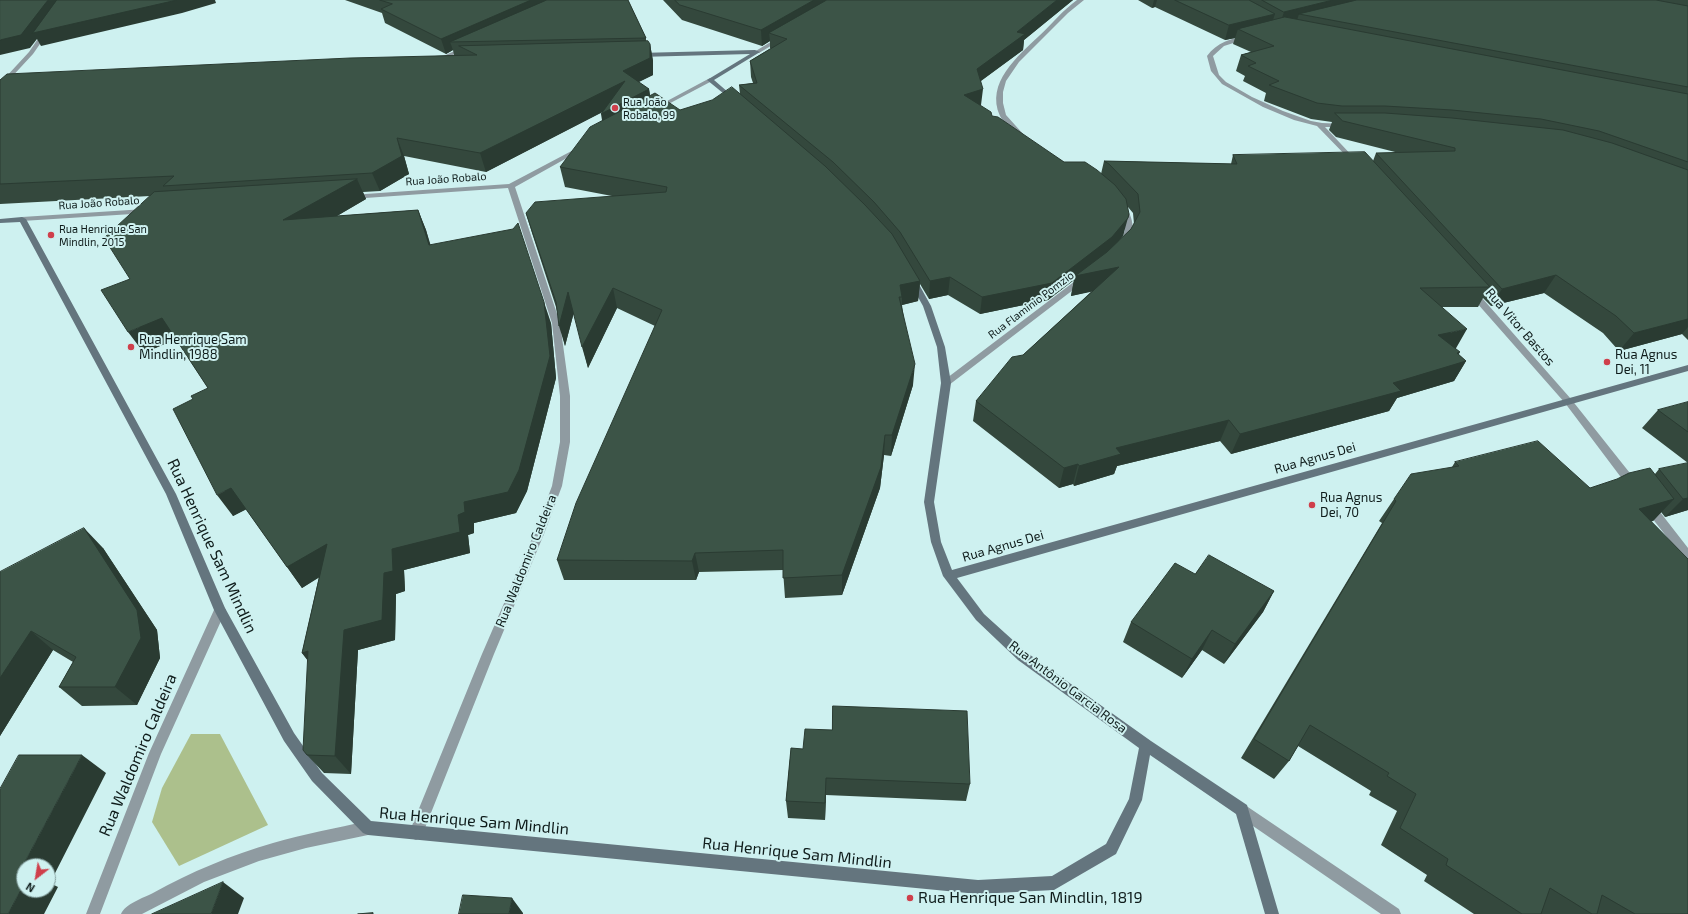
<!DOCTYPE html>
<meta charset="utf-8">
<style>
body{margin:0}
#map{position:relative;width:1688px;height:914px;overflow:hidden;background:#cef1f0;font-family:"Exo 2",sans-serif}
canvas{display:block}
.north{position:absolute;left:16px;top:858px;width:40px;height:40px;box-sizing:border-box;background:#cef1f0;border:1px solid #829c9b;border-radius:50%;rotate:211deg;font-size:11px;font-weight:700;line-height:16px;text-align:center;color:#0f1c1b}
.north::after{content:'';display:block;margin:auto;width:14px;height:18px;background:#cf3f4b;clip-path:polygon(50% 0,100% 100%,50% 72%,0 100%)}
</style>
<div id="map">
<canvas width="1688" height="914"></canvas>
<div class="north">N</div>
</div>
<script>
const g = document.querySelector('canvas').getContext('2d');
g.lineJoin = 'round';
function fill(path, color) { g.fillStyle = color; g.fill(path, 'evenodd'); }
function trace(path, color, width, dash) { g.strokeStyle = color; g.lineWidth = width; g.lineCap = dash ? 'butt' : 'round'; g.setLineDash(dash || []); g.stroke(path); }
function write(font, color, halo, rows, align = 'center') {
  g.font = font + ' "Exo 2",sans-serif'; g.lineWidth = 4; g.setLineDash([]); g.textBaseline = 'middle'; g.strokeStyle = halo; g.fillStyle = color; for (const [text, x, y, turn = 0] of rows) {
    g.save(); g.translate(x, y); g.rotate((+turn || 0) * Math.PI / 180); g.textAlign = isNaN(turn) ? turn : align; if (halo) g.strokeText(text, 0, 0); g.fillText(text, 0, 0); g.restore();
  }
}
fill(new Path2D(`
 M191,734H220L268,825L179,866L152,822L162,788Z`), '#acc08c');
fill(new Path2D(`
 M1077,0H1084L1068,13L1019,62L1006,81L1003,92V103L1006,115L1024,135L1019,136C1012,130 1004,124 1000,116C985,83 1018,56 1039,36C1052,24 1063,10 1077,0Z
 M44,30L49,31L33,54L8,81H4V79L29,52Z
 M1247,35L1249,36V38L1224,46L1213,56L1219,75L1226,82L1252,97L1283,111L1311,121L1322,123L1346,124L1347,125L1344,127H1325L1356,160V162H1352L1317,126L1294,120L1263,107L1222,84L1211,71L1207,56C1217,42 1231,39 1247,35Z
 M779,37L784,38L759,53L754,52Z
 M463,47L468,48L440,61L435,60Z
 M710,78L713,80L712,81L659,109L654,108Z
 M581,146L584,148L583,149L515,187L560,323L570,396V442L562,486L544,534L494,654L423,833L421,838L416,840L411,838L409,833L482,654L534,534L552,486L560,442V396L552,323L508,188L351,199L347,197L351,195L509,184Z
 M1117,204H1123C1133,216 1136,228 1128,243H1125L1121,241C1128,227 1125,218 1116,206Z
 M145,209H148V213L22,221L18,219L22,217Z
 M1079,278H1082L1086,280L949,385H943L941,383L943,381Z
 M1472,289L1475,290L1571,399L1637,482L1638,485L1637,488H1629L1565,403L1469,294L1468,292Z
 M1649,502L1653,503L1688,548V560L1684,559L1645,509L1644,506L1645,503Z
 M220,605L224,607L226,610L161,754L100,914H86L149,753L214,610L216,607Z
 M1242,803L1399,909L1401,914H1381L1237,815L1235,810L1237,805Z
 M368,821L373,823L375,828L373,833L368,835L306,848L259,861L204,882L142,914H121C125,904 143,898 153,893C191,872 231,855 273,843C304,834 336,828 368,821Z`), '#8f9ba1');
fill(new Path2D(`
 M755,50L760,52L714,80L736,99L737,100L734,102L707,80L750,54L639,57L636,55L639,53Z
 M22,217L26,219L176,494L225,608L294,733L322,773L371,821L978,880L1052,876L1106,844L1129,799L1139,748L1018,660L976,620L943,576L931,542L924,502L941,383L937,347L923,306L909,281L910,279H916L931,306L945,347L951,383L934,502L941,542L952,570L1688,365V371L957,578L984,614L1026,652L1151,741L1247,805L1279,914H1265L1236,814L1150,755L1142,800L1116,854L1054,890L978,894L368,835L363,833L312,781L284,741L214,610L166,494L20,222L0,223V219Z`), '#64757e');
fill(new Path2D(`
 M345,0H628L646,38V41L650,44L653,61V75L638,82L649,89L650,96L680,110L740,94L739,85L753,83L751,77L750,61L771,48H770V41L762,46L682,20L663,0H1073L1024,40L1023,50L981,81V105H980L992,116L1064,162L1101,174L1104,161L1231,164L1233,155L1373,161L1376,153H1399L1336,137L1329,130L1332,122L1311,119L1264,101L1266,93L1243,81L1245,76L1236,71L1241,55L1251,52L1233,44L1235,38L1225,40L1155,7L1152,8L1138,0H1688V340L1682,334L1619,351L1603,333L1544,293L1491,306L1483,298L1478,307H1442L1455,348L1459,355L1466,361L1454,381L1397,398L1389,411L1231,454L1220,441L1117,466L1114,474L1074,486L1073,484L1059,488L973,421L976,401L1023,355L1092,291L1071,296L1074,280L1048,300L980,314L948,295L929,299L920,284L918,301L902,305L913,385L891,456L884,455L880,488L842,595L785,598L783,570L699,572L696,580H564L557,560L655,326L617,308L588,368L574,312L565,346L556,307L532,233L526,213L612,196L565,187L560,167L602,121V112L486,172L404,156L409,174L380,191L363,192L366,199L337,216L418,210L426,230L430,245L551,323L556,378L527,491L516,513L474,523V533L468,535L470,553L404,570L405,591L396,594L395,640L358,650L351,774L324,773L307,755L308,661L302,653L319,577L302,588L246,509L233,516L193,399L208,388L176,339L144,353L130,279L150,196L0,204V80L454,55L453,50L446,54L385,23L382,13ZM1128,207L1133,213L1134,224L1131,229L1118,242L1123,236Z
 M1688,402V510L1665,517L1661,512L1653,521H1651L1688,914H1474L1424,881L1427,875L1381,845L1397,811L1369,795L1371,791L1298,746L1289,761L1274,779L1241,758L1382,523L1379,521L1394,499L1452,467L1455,462L1590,488L1655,474L1659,469L1688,463L1642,428L1658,410Z
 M103,548L157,630L160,658L137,705L82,706L59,687L73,662L53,650L0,736V572Z
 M1195,574L1274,591L1263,612L1224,664L1202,650L1182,678L1123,642L1131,622Z
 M791,748L970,784L966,801L826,795L825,820L788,818L786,801Z`), '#34483d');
fill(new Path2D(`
 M48,0H215L216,3L182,13L41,46L37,39L30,48L0,55V40Z
 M531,0H565L450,42L453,50L446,54L441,39Z
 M814,0H840L769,33L770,41L762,46L761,30Z
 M1057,0H1073L1024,40L1023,50L975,85L977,69L1017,32Z
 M1154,0H1157L1155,7L1152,8Z
 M1333,0H1389L1299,14L1296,23L1279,27L1284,12Z
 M1275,14L1270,29H1238L1235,38L1225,40L1229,25Z
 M650,44L653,61V75L627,88L628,99L486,172L480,153L623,71Z
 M649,89L652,107L604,132L601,114Z
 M983,89L981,105L963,111L964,95Z
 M397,138L404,156L409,174L380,191L372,173Z
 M357,179L366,199L294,241L283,220Z
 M418,210L426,230L437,266L429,245Z
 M1129,214L1123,236L1108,254L1119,267L1114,287L1071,296L1074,280L1048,300L980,314L982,297Z
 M1556,275L1544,293L1491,306L1502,289Z
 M950,277L948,295L929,299L930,281Z
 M920,281L918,301L902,305V297L900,285Z
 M613,288L617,308L588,368L582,347Z
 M568,292L574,312L565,346L559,326Z
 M544,302L551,323L556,378L527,491L516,513L474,523V533L468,535L470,553L404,570L405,591L396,594L395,640L358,650L351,774L335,756L344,630L384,573L392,549L458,515L464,502Z
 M162,318L176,339L144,353L128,332Z
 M1688,319V327L1682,334L1619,351L1634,333Z
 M1467,329L1455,350L1438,335Z
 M1460,352L1452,365L1466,361L1454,381L1397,398L1389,411L1231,454L1240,434L1393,383Z
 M915,364L913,385L891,456L892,435Z
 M1229,420L1220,441L1117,466L1114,474L1074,486L1079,466L1116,448Z
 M885,435L884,455L880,488L842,595V575Z
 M1078,464L1073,484L1059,488L1064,468Z
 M231,488L247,509L233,516L217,495Z
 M1688,498V510L1665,517L1683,499Z
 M1674,499L1653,521L1618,531L1639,509Z
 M84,528L103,548L157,630L160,658L137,705L115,687Z
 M327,544L341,564L302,588L287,567Z
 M695,553L699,572L696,580L692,561Z
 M1274,591L1263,612L1224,664L1235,644Z
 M1212,630L1202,650L1182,678L1192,659Z
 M31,631L53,650L0,736V678Z
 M308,651L318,673L302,653Z
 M82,755L106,773L50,883L58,887L44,914H8L24,884V890H48V866H24V875L19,873Z
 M826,778V795L825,820V803Z
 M223,882L244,898L238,914H211Z
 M512,898L523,913V914H509Z`), '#2a3b32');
const building = new Path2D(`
 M0,0H48L21,35L0,40Z
 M57,0H177L33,33Z
 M380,0H531L441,39L381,9L392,4Z
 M547,0H628L646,38L450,42Z
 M675,0H814L761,30L680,5Z
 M827,0H1057L1017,32L1025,34L977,69L983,89L964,95L991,112L992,116L998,117L1064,162H1085L1097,170L1115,185L1126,199L1129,214L1128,218L1112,237L1052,283L982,297L950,277L930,281L900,232L874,202L833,162L739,85L757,83L750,61L787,39L769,33Z
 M1175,0H1249L1275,14L1229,25Z
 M1262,0H1333L1284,12Z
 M1357,0H1656L1688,6V87L1299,14Z
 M1285,17L1688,94V162L1599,131L1541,119L1452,110L1385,106H1342L1317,103L1269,85L1279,81L1248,66L1256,63L1241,55L1274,46L1238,29Z
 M648,41L650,44V58L623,71L649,89L601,114L625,81L480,153L397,138L402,156L372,173L163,186L174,176L0,184V80L7,74L350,58L477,55L459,46Z
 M732,87L825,166L865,205L892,234L920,281L900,285L902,297H899L915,364L892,435H885L881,467L842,575L783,578V550L695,553L692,561L557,560L576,503L662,310L613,288L582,347L568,292L559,326L556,302L526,213L535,202L666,192L667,187L560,167L590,127L655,93L680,110L712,100Z
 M1335,113H1385L1452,118L1563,130L1612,143L1688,170V319L1634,333L1616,316L1556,275L1502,289L1376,153L1455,151V148L1343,121Z
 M1365,152L1490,287L1420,288L1467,329L1438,335L1460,352L1457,353L1466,361L1393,383L1401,391L1240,434L1229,420L1116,448L1121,454L1079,466L1078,464L1064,468L976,401L1012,357L1023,355L1119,267L1075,276L1107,252L1131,229L1140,212L1138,194L1109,164L1104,161L1237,164L1233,155Z
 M357,179L283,220L418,210L429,245L513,229L518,223L544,302L550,356L519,470L508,492L464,502L465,512L458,515L460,532L392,549L393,571L384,573L382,620L344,630L335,756L307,755L303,750L308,651L302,653L327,544L287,567L231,488L217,495L173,409L193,399L191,396L208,388L162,318L128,332L101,290L130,279L104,238L154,192Z
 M1688,402V432L1658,410Z
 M1538,441L1590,488L1617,479L1629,473L1650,468L1674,499L1639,509L1688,559V914H1635L1602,895L1597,914H1592L1550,888L1541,914H1522L1446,865L1448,859L1400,828L1416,794L1387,776L1389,773L1310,725L1289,761L1254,739L1396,501L1394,499L1411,474L1459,466L1455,462Z
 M1688,463V498L1683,499L1659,469Z
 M84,528L137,610L141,638L115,687H59L76,657L31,631L0,678V572Z
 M1209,555L1274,591L1235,644L1212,630L1192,659L1131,622L1175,563L1195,574Z
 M833,706L967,711L970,784L826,778L825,803L786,801L791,748L803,749L805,729L832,730Z
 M19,755H82L19,873L24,872V884L8,914H0V789Z
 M223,882L211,914H152Z
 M463,895L512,898L509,914H459Z
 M373,913V914H358Z`);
fill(building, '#3c5447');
trace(building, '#2a3b32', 1);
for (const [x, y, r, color] of [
 [615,108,4,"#cf3f4b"],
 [51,235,4,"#cf3f4b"],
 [131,347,4,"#cf3f4b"],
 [1607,362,4,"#cf3f4b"],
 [1312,505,4,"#cf3f4b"],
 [910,898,4,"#cf3f4b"]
]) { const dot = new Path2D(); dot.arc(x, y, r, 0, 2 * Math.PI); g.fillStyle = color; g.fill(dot); trace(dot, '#cef1f0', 1.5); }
write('11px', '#0f1c1b', '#cef1f0', [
 ["Rua João",623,102],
 ["Robalo, 99",623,115],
 ["Rua Henrique San",59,229],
 ["Mindlin, 2015",59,242]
], 'left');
write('11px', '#0f1c1b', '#cef1f0', [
 ["Rua João Robalo",446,179,-4],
 ["Rua João Robalo",99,203,-4],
 ["Rua Flaminio Pomzio",1031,305,-37]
]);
write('13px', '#0f1c1b', '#cef1f0', [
 ["Rua Vitor Bastos",1520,327,49],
 ["Rua Agnus Dei",1315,458,-16],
 ["Rua Agnus Dei",1003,546,-16],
 ["Rua Waldomiro Caldeira",526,561,-68],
 ["Rua Antônio Garcia Rosa",1068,687,37]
]);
write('13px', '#0f1c1b', '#cef1f0', [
 ["Rua Henrique Sam",139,340],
 ["Mindlin, 1988",139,355],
 ["Rua Agnus",1615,355],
 ["Dei, 11",1615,370],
 ["Rua Agnus",1320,498],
 ["Dei, 70",1320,513]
], 'left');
write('16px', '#0f1c1b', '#cef1f0', [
 ["Rua Henrique Sam Mindlin",212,546,65],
 ["Rua Waldomiro Caldeira",138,755,-67],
 ["Rua Henrique Sam Mindlin",474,821,5],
 ["Rua Henrique Sam Mindlin",797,853,6]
]);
write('16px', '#0f1c1b', '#cef1f0', [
 ["Rua Henrique San Mindlin, 1819",918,898]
], 'left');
</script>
